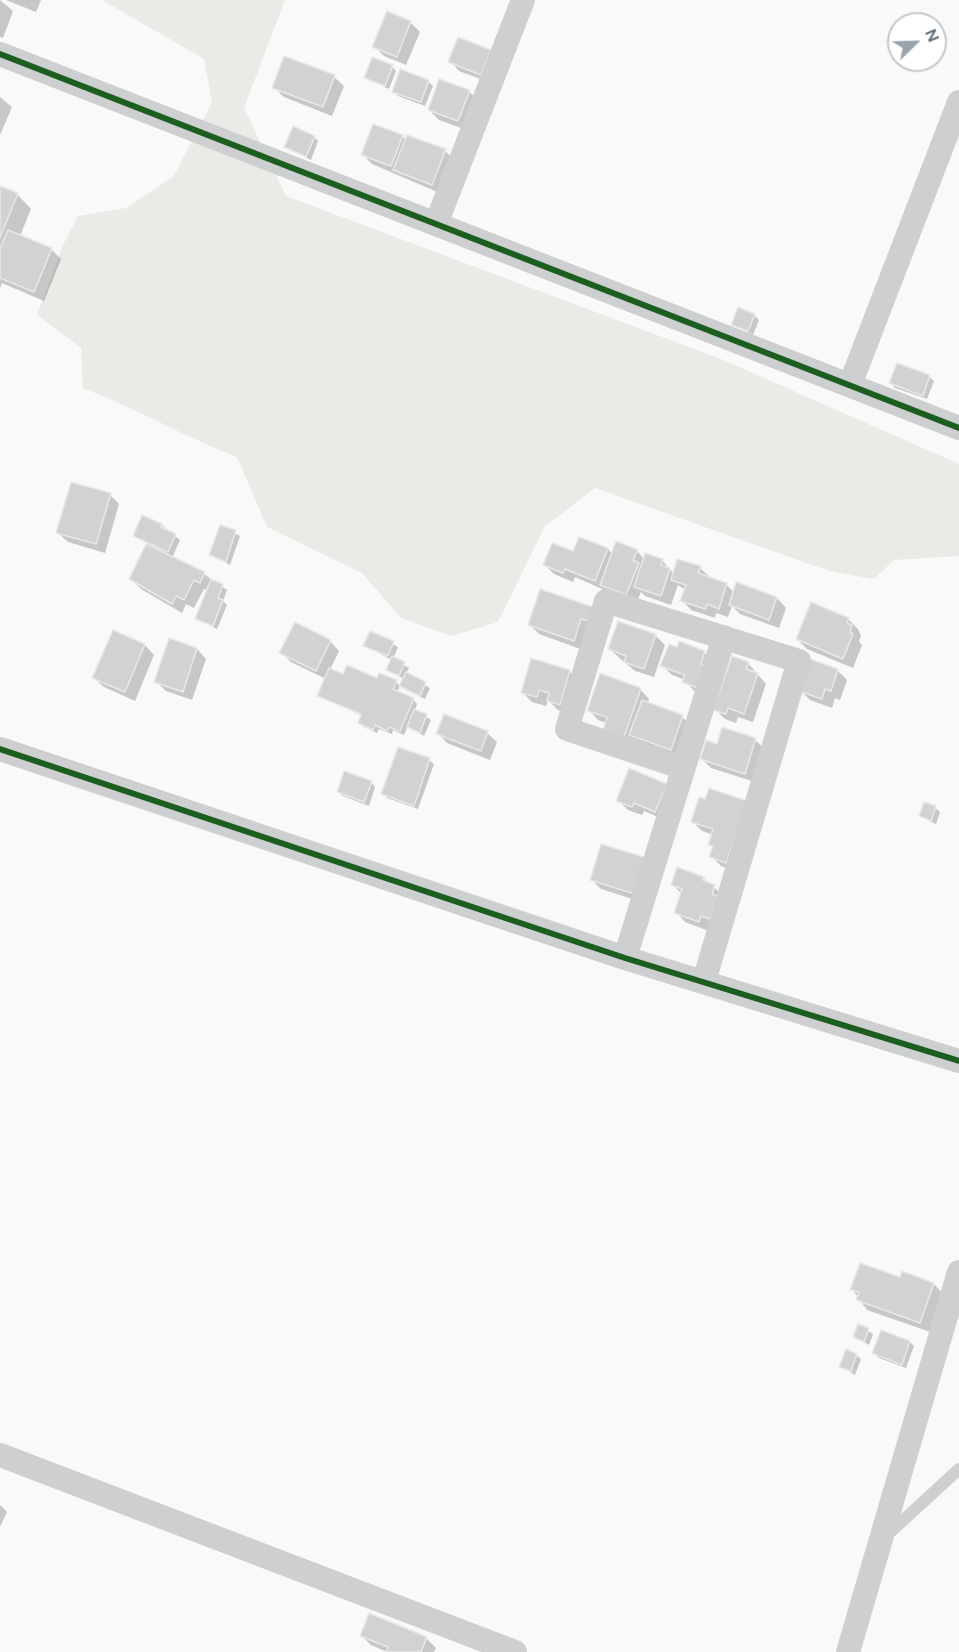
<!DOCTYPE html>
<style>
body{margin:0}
#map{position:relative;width:959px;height:1652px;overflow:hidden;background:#f9f9f9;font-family:Figtree,sans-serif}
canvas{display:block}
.north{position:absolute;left:887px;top:12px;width:60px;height:60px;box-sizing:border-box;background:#fff;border:2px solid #c1c8cd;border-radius:50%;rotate:67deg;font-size:16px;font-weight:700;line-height:24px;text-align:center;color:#657683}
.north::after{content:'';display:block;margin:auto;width:21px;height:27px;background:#99a4ac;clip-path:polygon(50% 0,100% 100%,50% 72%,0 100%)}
</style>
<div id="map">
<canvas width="959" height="1652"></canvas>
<div class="north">N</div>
</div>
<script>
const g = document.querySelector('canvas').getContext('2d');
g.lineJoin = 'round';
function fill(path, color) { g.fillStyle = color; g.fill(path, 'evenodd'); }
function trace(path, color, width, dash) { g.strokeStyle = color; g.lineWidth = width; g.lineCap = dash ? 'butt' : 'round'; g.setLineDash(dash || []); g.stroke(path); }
fill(new Path2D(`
 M102,0H285L244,108L286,196L721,359L959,464V556L894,560L874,579L829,571L595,488L545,526L498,622L451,636L401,618L362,573L267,527L237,457C184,437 136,408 83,388L81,348L37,315L64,243L78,216L126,208L174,176L212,102L204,59Z`), '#e8ebe6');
fill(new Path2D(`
 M0,0L13,11L3,38L0,37Z
 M6,0H41L36,12Z
 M410,22L420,32L406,65L384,56L374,46Z
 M459,39L491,83L459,71L450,61Z
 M392,66L396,71L389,89L366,78Z
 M334,77L344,86L332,116L284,97L274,87Z
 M428,81L433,86L425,106L398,96L394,91Z
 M469,91L478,101L467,130L439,120L429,110Z
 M0,97L12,107L0,135Z
 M402,136L406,140L445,151L455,160L442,194L372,164L363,155Z
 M314,137L318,141L311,160L286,147Z
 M0,188L17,194L31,209L20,236L51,249L61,259L44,301L2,283L0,288Z
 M754,315L759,320L753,335L733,324Z
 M929,377L934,381L927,399L895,388L891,383Z
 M110,495L119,504L105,553L68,542L58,533Z
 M162,525L180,540L172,558L204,574L227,590L223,601L227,605L217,629L197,618L208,590L204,589L194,608L186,604L182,613L141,589L131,579L148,544L135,536Z
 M221,527L240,536L230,565L211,555Z
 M580,538L608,549L613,555L637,551L644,559L662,560L674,574L700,568L710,577L726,584L734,593L737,584L777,598L786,608L779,628L740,614L732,606L728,617L716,613L715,618L691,610L682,600L685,590L678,585L671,605L645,596L641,592L636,604L575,577L573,582L554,574L545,565L574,553Z
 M592,609L583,650L539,634L530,625Z
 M848,619L858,629L861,636L859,641L862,645L853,668L807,649L797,639Z
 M114,632L145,645L154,655L135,701L104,687L94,678Z
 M371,633L398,647L393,659L409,668L406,674L430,688L425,699L406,690L401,686L404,679L388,670L392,660L365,646Z
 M655,635L665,645L654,677L635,671L609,649Z
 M330,641L339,651L330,670L344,676L396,682L400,686L397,693L413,699L417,704L415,710L431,720L424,736L408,726L404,735L393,730L392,734L379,729L377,733L364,727L359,723L362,716L319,695L326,679L291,662L281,652Z
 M197,649L206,659L192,700L166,691L156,681Z
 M704,652L714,662L711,698L694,691L685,680L672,675L662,665Z
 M532,660L570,672L579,681L570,714L558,710L548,700L546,706L532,702L522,692Z
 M748,663L766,684L753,722L738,717L736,723L725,719L715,709Z
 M837,670L847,680L840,700L835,698L832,708L810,700L801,691Z
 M640,689L649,699L648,704L682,717L692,726L680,759L640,744L635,739L632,748L606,723L598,720L589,710Z
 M444,716L487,733L497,742L490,760L447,743L438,733Z
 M755,740L765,749L755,782L711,768L701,758L718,746Z
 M399,749L429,760L434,764L418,809L387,798L383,794Z
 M371,782L375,787L369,806L343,796L338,792Z
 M666,785L665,820L644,811L642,815L628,810L618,800Z
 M746,802L736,871L721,866L711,856L714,849L710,845L713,835L702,831L692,821Z
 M935,808L940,812L936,824L920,816Z
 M602,845L645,903L601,889L592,880Z
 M703,878L724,896L709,931L685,922L676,912L682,894L672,884Z
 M903,1273L934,1284L943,1294L930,1332L867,1310L852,1289L901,1279Z
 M859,1326L873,1334L869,1345L855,1336Z
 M910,1342L914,1346L906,1368L879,1358L874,1353Z
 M856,1355L861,1359L855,1375L841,1366Z
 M0,1505L7,1512L0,1527Z
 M361,1635L426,1638L436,1648L434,1652H387L371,1645Z`), '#0003');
const building = new Path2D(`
 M387,11L411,21L397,57L372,47Z
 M458,37L491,50L481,75L448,62Z
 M284,56L335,75L323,107L272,88Z
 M372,57L393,65L385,86L364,78Z
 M400,69L429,80L421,102L392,92Z
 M439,79L470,90L458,121L428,110Z
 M373,124L403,135L391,166L361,155Z
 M293,126L315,136L306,157L284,147Z
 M407,135L446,149L432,185L393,170Z
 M0,186L18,193L0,238Z
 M8,230L52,248L34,292L0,278V248Z
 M738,307L755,314L748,331L731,325Z
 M897,363L930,375L923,396L889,383Z
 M71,482L111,493L96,544L56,533Z
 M142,515L162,524L161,527L176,534L168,552L133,536Z
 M220,525L236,530L226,562L209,555Z
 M579,537L608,548L595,581L565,569L563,573L543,565L552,543L573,551Z
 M616,541L638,550L633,560L639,563L626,595L600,585Z
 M146,544L205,572L200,583L194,580L184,600L176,596L172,604L129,579Z
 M645,553L663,559L661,565L670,568L661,596L634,587Z
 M677,559L701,566L698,573L727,583L719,609L707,604L705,609L680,601L686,585L671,580Z
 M211,579L223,584L218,598L223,600L213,626L195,619Z
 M736,582L777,597L769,620L729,605Z
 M540,589L593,607L588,621L581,619L574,641L528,625Z
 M811,602L849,618L847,623L852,625L850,632L853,634L843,659L796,639Z
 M618,621L656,634L644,669L624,662L626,656L608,649Z
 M295,622L331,640L316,671L279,653Z
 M113,630L145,644L125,692L92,678Z
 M370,631L394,641L388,656L363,646Z
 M169,638L197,648L183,692L154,682Z
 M679,641L705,651L701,664L709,667L701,689L682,682L685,675L660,666L669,644L677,647Z
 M392,656L405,662L399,676L386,670Z
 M732,656L749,662L746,669L758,673L744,714L728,708L726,714L713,710Z
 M531,658L570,670L560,705L547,701L549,693L539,690L537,697L521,693Z
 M810,659L838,669L831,691L825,689L822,699L799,691Z
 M347,665L377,678L379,673L397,680L393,689L414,698L400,731L389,727L387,731L375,725L373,730L358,723L361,714L317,696L329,668L343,674Z
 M406,672L426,682L420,696L399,686Z
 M600,673L641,688L623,740L602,733L607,717L587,711Z
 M642,700L683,715L671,750L629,735Z
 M414,709L427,714L420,733L407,727Z
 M444,714L488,731L481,751L436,734Z
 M722,727L756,738L745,774L700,759L706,740L717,744Z
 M398,747L430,758L414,806L381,794Z
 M629,768L667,784L655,812L634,803L632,807L616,801Z
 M344,771L372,781L364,802L337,792Z
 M709,788L747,801L726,863L709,857L713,846L708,845L713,829L691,822L699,797L705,799Z
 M924,802L936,806L931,821L919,816Z
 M601,844L647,858L635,894L590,880Z
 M677,867L704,877L703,880L715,885L712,894L718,897L710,919L701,916L699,922L674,913L682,889L671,885Z
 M860,1263L900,1277L902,1271L934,1283L920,1323L856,1300L859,1292L850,1290Z
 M858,1324L869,1328L864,1342L853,1337Z
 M881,1330L910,1341L902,1365L872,1353Z
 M846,1349L857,1354L851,1371L839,1367Z
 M369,1613L427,1637L421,1652H386L388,1647L360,1636Z`);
fill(building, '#d0d2d3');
trace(building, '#e8e8e8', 1.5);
trace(new Path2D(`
 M885,1537L959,1469`), '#cecfd0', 12);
trace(new Path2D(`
 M0,54L959,428
 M436,224L523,0
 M850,385L959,102
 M0,749L625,958L959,1061
 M683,768L567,729L606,601L799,661L704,981
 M625,958L724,637
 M0,1455L515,1652
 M848,1652L959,1272`), '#cecfd0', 24);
trace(new Path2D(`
 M0,54L959,428
 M0,749L625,958L959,1061`), '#1b5e20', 6);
</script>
